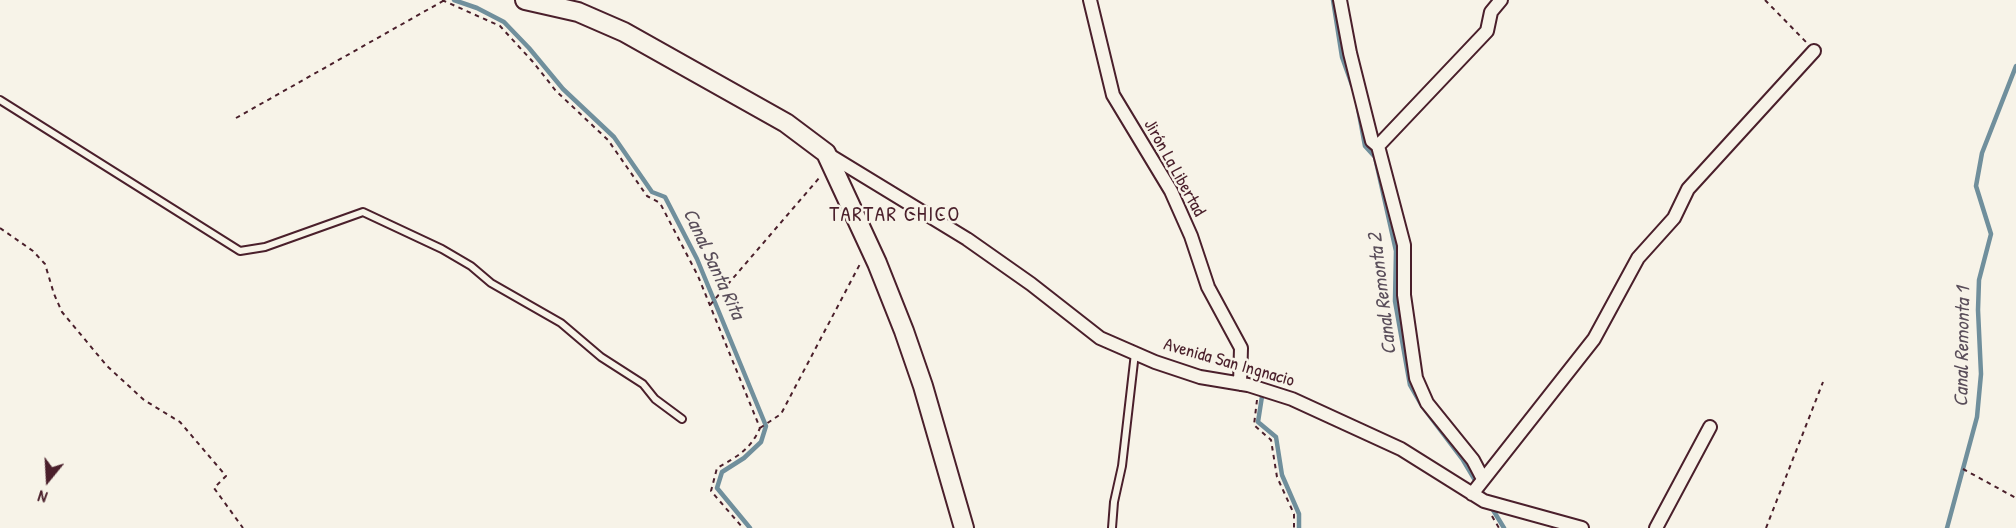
<!DOCTYPE html>
<meta charset="utf-8">
<style>
body{margin:0}
#map{position:relative;width:2016px;height:528px;overflow:hidden;background:#f7f3e8;font-family:"Patrick Hand",sans-serif}
canvas{display:block}
.north{position:absolute;left:18px;top:450px;width:60px;height:60px;-webkit-text-stroke:4px #f7f3e8;paint-order:stroke;rotate:198deg;font-size:16px;font-weight:700;line-height:24px;text-align:center;color:#4a1f2b}
.north::after{content:'';display:block;margin:auto;width:21px;height:27px;background:#4a1f2b;clip-path:polygon(50% 0,100% 100%,50% 72%,0 100%)}
</style>
<div id="map">
<canvas width="2016" height="528"></canvas>
<div class="north">N</div>
</div>
<script>
const g = document.querySelector('canvas').getContext('2d');
g.lineJoin = 'round';
function trace(path, color, width, dash) { g.strokeStyle = color; g.lineWidth = width; g.lineCap = dash ? 'butt' : 'round'; g.setLineDash(dash || []); g.stroke(path); }
function write(font, color, halo, rows, align = 'center') {
  g.font = font + ' "Patrick Hand",sans-serif'; g.lineWidth = 5; g.setLineDash([]); g.textBaseline = 'middle'; g.strokeStyle = halo; g.fillStyle = color; for (const [text, x, y, turn = 0] of rows) {
    g.save(); g.translate(x, y); g.rotate((+turn || 0) * Math.PI / 180); g.textAlign = isNaN(turn) ? turn : align; if (halo) g.strokeText(text, 0, 0); g.fillText(text, 0, 0); g.restore();
  }
}
trace(new Path2D(`
 M454,0L477,8L504,22L529,48L563,89L614,137L652,192L665,197L697,259L766,426L761,442L744,458L722,472L717,488L750,528
 M1333,0L1342,57L1352,85
 M1358,108L1365,146L1375,157L1396,251L1395,301L1410,385L1422,406L1463,460L1485,497
 M1263,390L1258,422L1276,437L1282,475L1299,514V528
 M1490,505L1504,528
 M1947,528L1977,417L1981,374L1978,310L1979,280L1991,234L1976,186L1982,153L2016,66`), '#708f9c', 4.5);
const lane = new Path2D(`
 M0,100L240,251L265,247L363,212L442,249L471,266L491,283L561,323L601,357L643,384L655,399L682,419
 M1112,528L1114,502L1122,466L1135,353`);
const street = new Path2D(`
 M1090,0L1113,95L1171,191L1191,236L1208,287L1241,348L1240,384
 M1340,0L1350,53L1372,141L1378,146L1404,245V295L1416,378L1427,403L1473,460L1483,479
 M1378,146L1487,31L1491,12L1501,0
 M826,153L967,239L1031,284L1100,338L1155,362L1200,377L1248,385L1292,399L1401,449L1484,501L1582,528
 M1472,494L1594,339L1638,258L1674,218L1688,189L1814,51
 M1656,528L1710,427`);
const secondary = new Path2D(`
 M525,0L578,12L624,32L786,123L826,153L877,263L904,331L923,386L964,528`);
trace(lane, '#4a1f2b', 10);
trace(street, '#4a1f2b', 16);
trace(secondary, '#4a1f2b', 22);
trace(new Path2D(`
 M442,0L500,26L533,62L556,91L608,140L647,196L660,203L698,276L760,428C750,450 738,456 717,468L711,491L743,528
 M1765,0L1806,42
 M236,118L443,1
 M0,228L33,251L45,264L54,294L62,312L107,366L144,400L180,422L226,476L214,488L243,528
 M710,305L820,177
 M1257,400L1254,425L1271,440L1277,477L1294,514V528
 M760,428L781,414L860,264
 M1963,469L2016,498
 M1492,516L1499,528
 M1766,528L1823,382`), '#4a1f2b', 2, [4.5, 4.5]);
trace(lane, '#f7f3e8', 6);
trace(street, '#f7f3e8', 12);
trace(secondary, '#f7f3e8', 18);
write('18px', '#4a1f2b', '#f7f3e8', [
 ["Jirón La Libertad",1174,168,61],
 ["Avenida San Ingnacio",1229,363,16]
]);
write('italic 20px', '#5a4e5a', '#f7f3e8', [
 ["Canal Santa Rita",713,264,65],
 ["Canal Remonta 2",1383,294,-97],
 ["Canal Remonta 1",1963,347,-89]
]);
g.letterSpacing = '1.5px';
write('21px', '#4a1f2b', '#f7f3e8', [
 ["TARTAR CHICO",895,215]
]);
g.letterSpacing = '0px';
</script>
